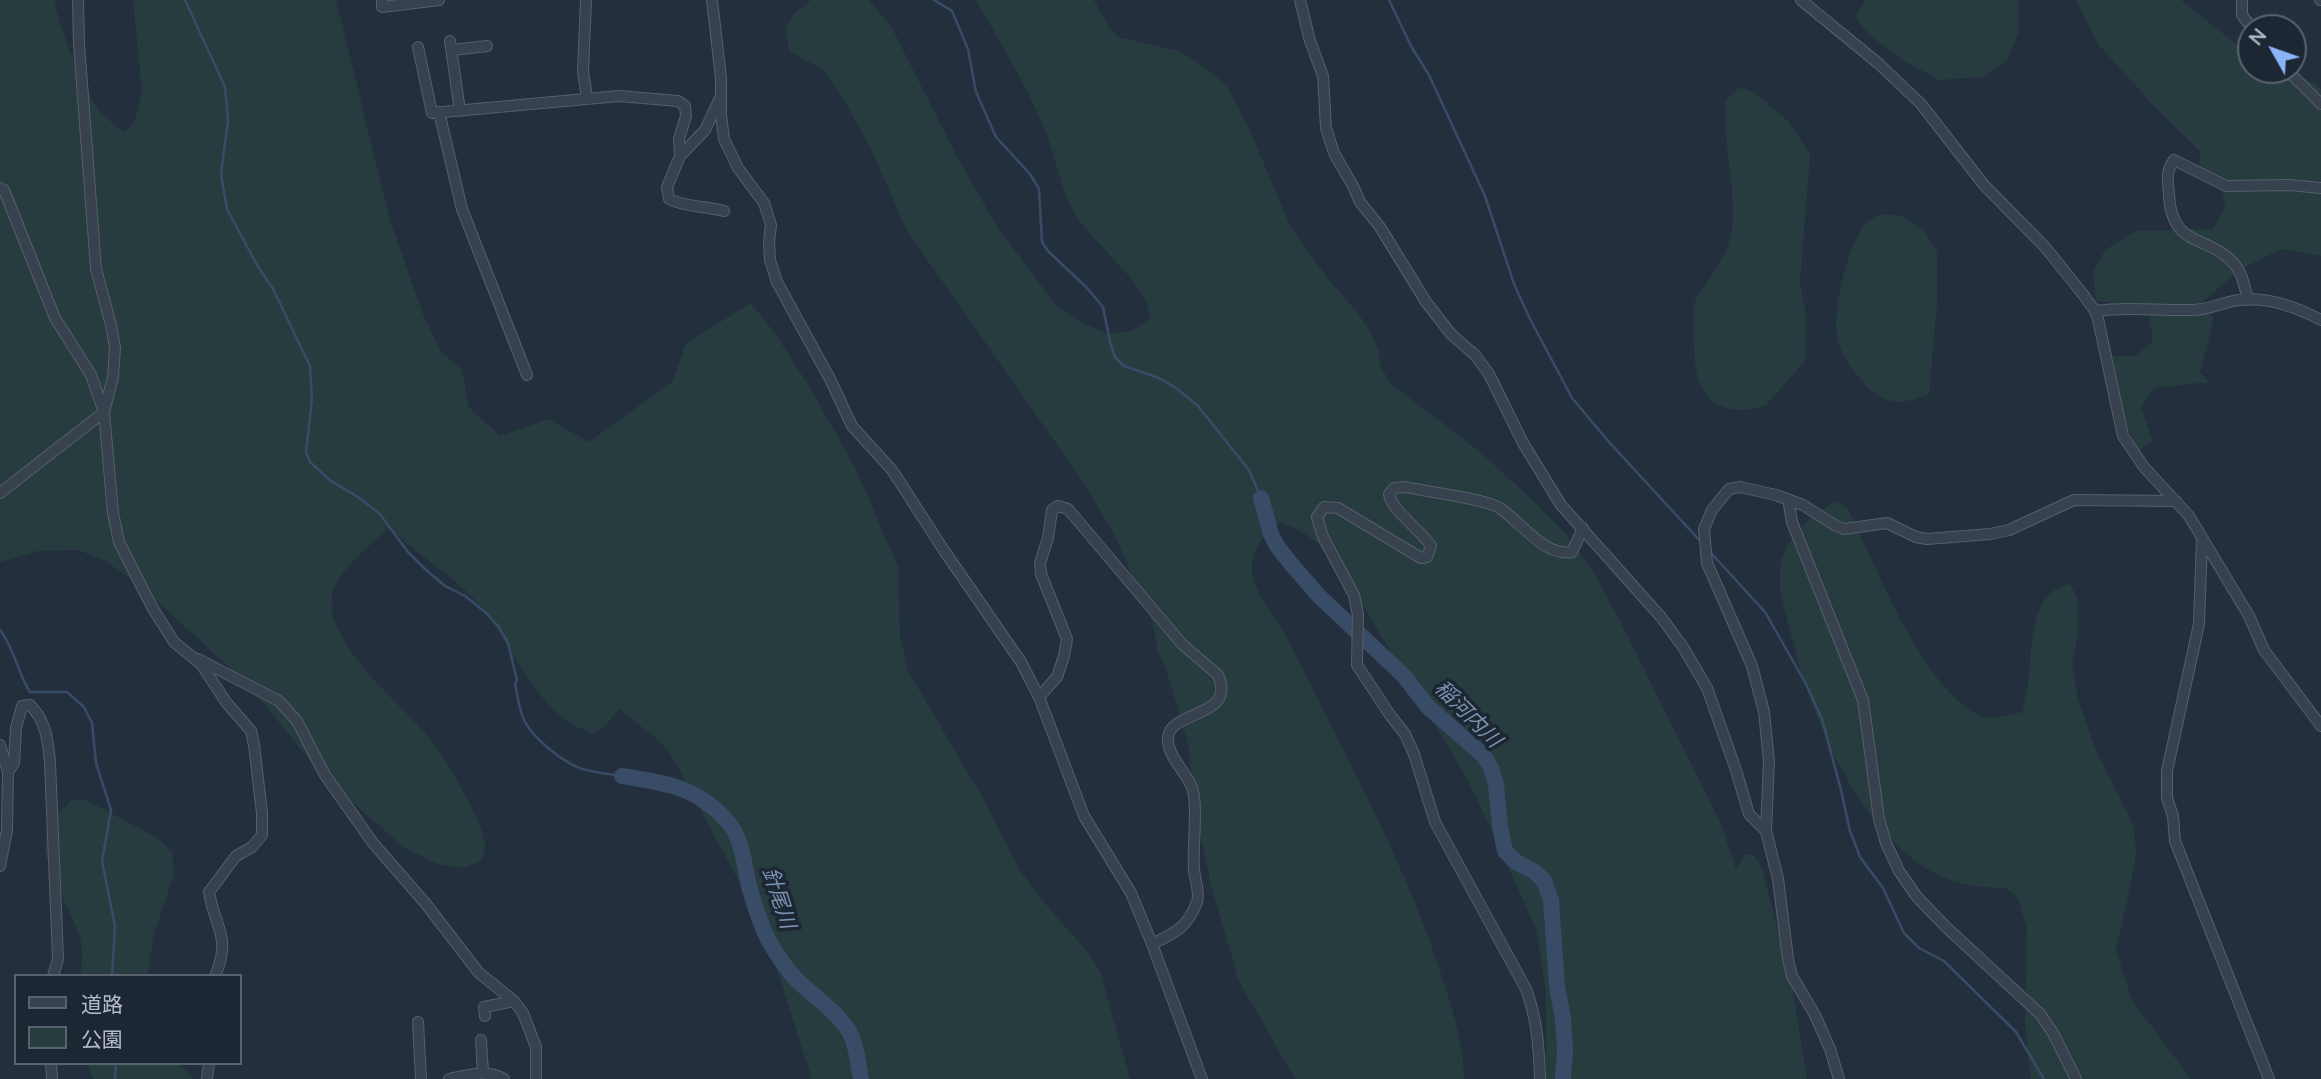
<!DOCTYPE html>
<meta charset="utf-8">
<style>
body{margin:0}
#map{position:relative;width:2321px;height:1079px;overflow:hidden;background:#242f3e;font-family:Lato,"Noto Sans JP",sans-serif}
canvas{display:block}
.legend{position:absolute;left:14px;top:974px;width:228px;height:91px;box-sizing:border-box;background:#1d2633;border:2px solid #59626f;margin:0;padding:9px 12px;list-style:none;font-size:21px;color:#b4bcc9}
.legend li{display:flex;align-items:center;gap:14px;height:35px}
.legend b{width:35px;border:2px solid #59626f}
.north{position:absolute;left:2237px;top:14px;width:70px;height:70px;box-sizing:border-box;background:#1d2633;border:2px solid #59626f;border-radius:50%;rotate:310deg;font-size:19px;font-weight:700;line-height:28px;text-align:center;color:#b4bcc9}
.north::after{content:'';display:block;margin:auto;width:24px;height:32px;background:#8ab4f8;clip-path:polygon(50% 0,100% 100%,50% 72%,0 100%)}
</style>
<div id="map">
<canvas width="2321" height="1079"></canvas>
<ul class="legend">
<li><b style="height:9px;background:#38414e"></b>道路</li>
<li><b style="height:19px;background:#263c3f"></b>公園</li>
</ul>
<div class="north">N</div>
</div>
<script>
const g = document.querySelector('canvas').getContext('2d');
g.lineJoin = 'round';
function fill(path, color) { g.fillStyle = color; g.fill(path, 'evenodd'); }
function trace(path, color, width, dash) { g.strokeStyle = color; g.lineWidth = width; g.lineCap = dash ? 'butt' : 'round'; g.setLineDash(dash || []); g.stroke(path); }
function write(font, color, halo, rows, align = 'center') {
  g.font = font + ' Lato,"Noto Sans JP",sans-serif'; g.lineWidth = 7; g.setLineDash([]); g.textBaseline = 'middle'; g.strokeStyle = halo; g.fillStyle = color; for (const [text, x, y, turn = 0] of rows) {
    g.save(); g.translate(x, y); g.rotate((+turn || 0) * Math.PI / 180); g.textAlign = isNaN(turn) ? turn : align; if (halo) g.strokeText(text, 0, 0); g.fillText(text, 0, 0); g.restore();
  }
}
fill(new Path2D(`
 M0,0H54C60,27 80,83 96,106C103,116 114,124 124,132L129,129L135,119L142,93L133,0H336L390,220L423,314L441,352L462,369L469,407L500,436L548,419L589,442L673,381L686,343L751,303L776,335L809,386L856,469L898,567L900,636L908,671L984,800L1021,872L1052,912L1086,950L1100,971L1130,1079H812L763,926L670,753L657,739L619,709L605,726L593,733C534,716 511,638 473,598C448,572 415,554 390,528C372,543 335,573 332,596C325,643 398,701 425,733C443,754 455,776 468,801C474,813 484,831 485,845C485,850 482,856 481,861L465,868L438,864L403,847L320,773L265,705L228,666L138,584L104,560L78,550L38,551L0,562Z
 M811,0H869L892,28L956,155L998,228L1055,304L1079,321L1107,334L1133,330L1150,319C1152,287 1094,245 1077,217C1060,189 1056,157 1044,127C1025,83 1000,42 976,0H1094L1109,27L1118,37L1179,51L1200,64L1227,86L1249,128L1290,226L1328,279L1358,313L1371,333L1378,349L1381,367L1391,384L1479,451L1535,502L1567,535L1595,575L1620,621L1721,824L1736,869L1746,854L1754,855L1761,866L1791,980L1807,1079H1546V992L1536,928L1477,799L1460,766L1338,565C1321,545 1306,530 1280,523C1265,531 1250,552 1252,571C1254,592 1271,610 1281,627C1289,639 1294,653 1301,665C1353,769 1410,874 1445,986C1454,1016 1464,1047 1464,1079H1295L1239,981L1212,889L1196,816L1188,743L1167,672L1158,652L1153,624L1115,536L1086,486L907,231L871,149L844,100L824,70L789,51L785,28L795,13Z
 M1866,0H2018L2019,31L2008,60L1983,77L1939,80L1906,62L1868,34L1855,16Z
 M2076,0H2181L2240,47L2251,53V70H2286L2316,84L2321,90V256L2282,249L2241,269L2200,304L2132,305L2096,301L2093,272L2105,250L2135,231L2213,229L2225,207L2220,180L2199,172L2200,151L2153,105L2098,44Z
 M1740,87L1755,93L1789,122L1810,154L1800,283L1806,315L1805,361L1765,406C1756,408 1746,410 1738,410C1699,407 1694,373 1694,342C1693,331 1692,308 1696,299C1698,292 1705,287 1708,281C1719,265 1730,247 1732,228C1736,184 1722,142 1726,99Z
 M1880,214L1903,216L1924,231L1937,252V304L1929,395C1920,397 1908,402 1898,402C1883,401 1871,392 1862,381C1852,369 1841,356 1838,340C1831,310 1847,252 1863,226C1866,221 1874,217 1880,214Z
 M2205,311L2213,316L2209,339L2200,372L2209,382L2154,388L2141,407L2152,440L2139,451L2123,418L2113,356H2135L2152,342V331L2148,314Z
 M1835,501L1847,508C1877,566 1920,686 1979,715C1991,721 2010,715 2022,712C2024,703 2027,694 2028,685C2033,652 2027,592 2070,584L2077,597L2078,633L2072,664L2078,699L2095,748L2133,824L2136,849L2135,863L2116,950L2132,1000L2191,1079H2031L2025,1022L2027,929L2018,898L2006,888C1988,888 1971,886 1953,881C1867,852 1813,723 1793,642C1788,618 1775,587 1781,563C1788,535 1812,516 1835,501Z
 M84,799L158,838L172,852L174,874L154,934L147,976H81C82,963 83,950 80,938C72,906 35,863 48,830C53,819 63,809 71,800Z
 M87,1063H179L193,1079H93Z`), '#263c3f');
trace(new Path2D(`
 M185,0L225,87L228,121L221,174L227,209L257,265L273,289L310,366L312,399L306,452L310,462L331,481L358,497L379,513L408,552L425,569L445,586L465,596L485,612L499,627L508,643L517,680L515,684C518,696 519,711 525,722C530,731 539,740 547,747C575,771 586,771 622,776
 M934,0L952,11L968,49L976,92L996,137L1030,174L1039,189L1042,242L1048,251L1086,287L1103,307L1110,342L1115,357L1124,366L1159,378L1176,388L1198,406L1249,470L1261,498
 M1389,0L1411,46L1429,75L1485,196L1514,284L1529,317L1572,398L1609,442L1702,543
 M1711,553L1765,612L1806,684L1822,719L1841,790L1850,831L1860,857L1883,888L1904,933L1919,948L1944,961L2016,1032L2044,1079
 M0,630C15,649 17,672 30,692H67L84,707L92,723L96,763L111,810L102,861L115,926L112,976
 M115,1079L116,1063`), '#394c67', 2.5);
trace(new Path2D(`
 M1261,498L1271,534L1277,546L1292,565L1320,597L1404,676L1428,707L1484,756L1491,768L1496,784L1500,826L1505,851L1516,862L1535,872L1544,881L1551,900L1557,986L1563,1019L1565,1049L1563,1079
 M622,776C665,783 696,786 727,821C743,839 744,864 749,886C754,903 760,925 769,941C777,955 786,969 797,980C814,997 837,1011 850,1033C857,1046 858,1064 861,1079`), '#394c67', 16);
const minor = new Path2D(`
 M382,0V7L439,0
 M586,0L583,71L587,98
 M712,0L721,78V115L724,139L738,168L764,203L771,225L769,242L770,260L777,282L830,379L852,426L892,470L945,552L1021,662L1039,697L1084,816L1131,893L1152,944L1202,1079
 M1300,0L1310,41L1323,76L1326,128L1334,153L1353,186L1360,202L1380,227L1426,302L1451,334L1475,355L1489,374L1523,443L1561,505L1661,617L1683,647L1707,688L1736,770L1749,814L1766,831
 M1801,0L1879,64L1921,104L1984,185L2045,247L2082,293L2095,311L2098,319L2123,436L2144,467L2189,516L2249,616L2264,650L2321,726
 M2242,0V15L2252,28
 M2320,0H2321
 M450,41L460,111
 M418,47L432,113L619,96L678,101L685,106L686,116L679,139L680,156
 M452,50L487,46
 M2287,70L2321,104
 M720,98L705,130L680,156L667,187L669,199C684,207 706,206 724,211
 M439,112L462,209L527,375
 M0,188L4,190L55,318L91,375L104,412L113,513L119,542L152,607L174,642L201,664L226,702L251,731L254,745L262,813V835L252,847L236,856L209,892C215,929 232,936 215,976
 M2248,300C2245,289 2243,274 2235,265C2208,233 2173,250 2169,196C2168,180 2165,173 2174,160L2226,186L2289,185L2321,188
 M2095,311C2127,306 2159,311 2192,310C2206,310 2220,304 2233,301C2263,295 2296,307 2321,320
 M0,493L104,412L113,377L115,348L111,325L96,269L79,44L78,0
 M1788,499L1792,522L1863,700L1879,819L1886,843L1899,871L1917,897L1946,927L2040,1014L2053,1033L2076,1079
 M2202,538L2199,624L2167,771V798L2173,816L2175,841L2269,1079
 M198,659L279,701L297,721L325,775L373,843L426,904L479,973L514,1001L523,1013L536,1047V1079
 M1039,697L1057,677L1064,656L1067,639L1041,574L1040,563L1048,538L1052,510L1058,506L1068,509L1182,644L1218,675C1237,718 1171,710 1168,737C1166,754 1184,770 1191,785C1199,802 1192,848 1194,870C1195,879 1200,894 1197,902C1188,927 1175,933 1152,944
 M0,745L8,772L7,830L0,866
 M8,772L14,763L16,728L22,706L30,705C46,721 48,740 50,762L58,959L53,976
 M485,1016L484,1007L514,1001
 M418,1022L421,1079
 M481,1040L483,1073
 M51,1063L52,1079
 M207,1079L209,1063
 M449,1079C466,1075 488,1069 504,1079
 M1540,1079C1539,1048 1537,1018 1526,989L1435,822L1414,754L1405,734L1390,715L1357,665L1358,615L1354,595L1323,537L1317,517L1324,507L1338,508L1421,558L1427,557L1431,546C1421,530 1391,510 1389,494L1394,488L1406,487C1427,492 1481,498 1498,507C1521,521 1543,557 1572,552L1583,528
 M1839,1079L1830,1049L1815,1015L1792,976L1788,959L1778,879L1766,831L1769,761L1764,712L1752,666L1707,563L1704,529L1712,510L1729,489L1740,487L1776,495L1803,505L1836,526L1844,529L1887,523L1916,537L1927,539L1990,534L2009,530L2074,500L2176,501`);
trace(minor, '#565f6c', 12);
trace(minor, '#38414e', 10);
write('italic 21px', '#7c92b1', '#1d2633', [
 ["稲河内川",1468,714,45],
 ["針尾川",779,898,72]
]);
</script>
